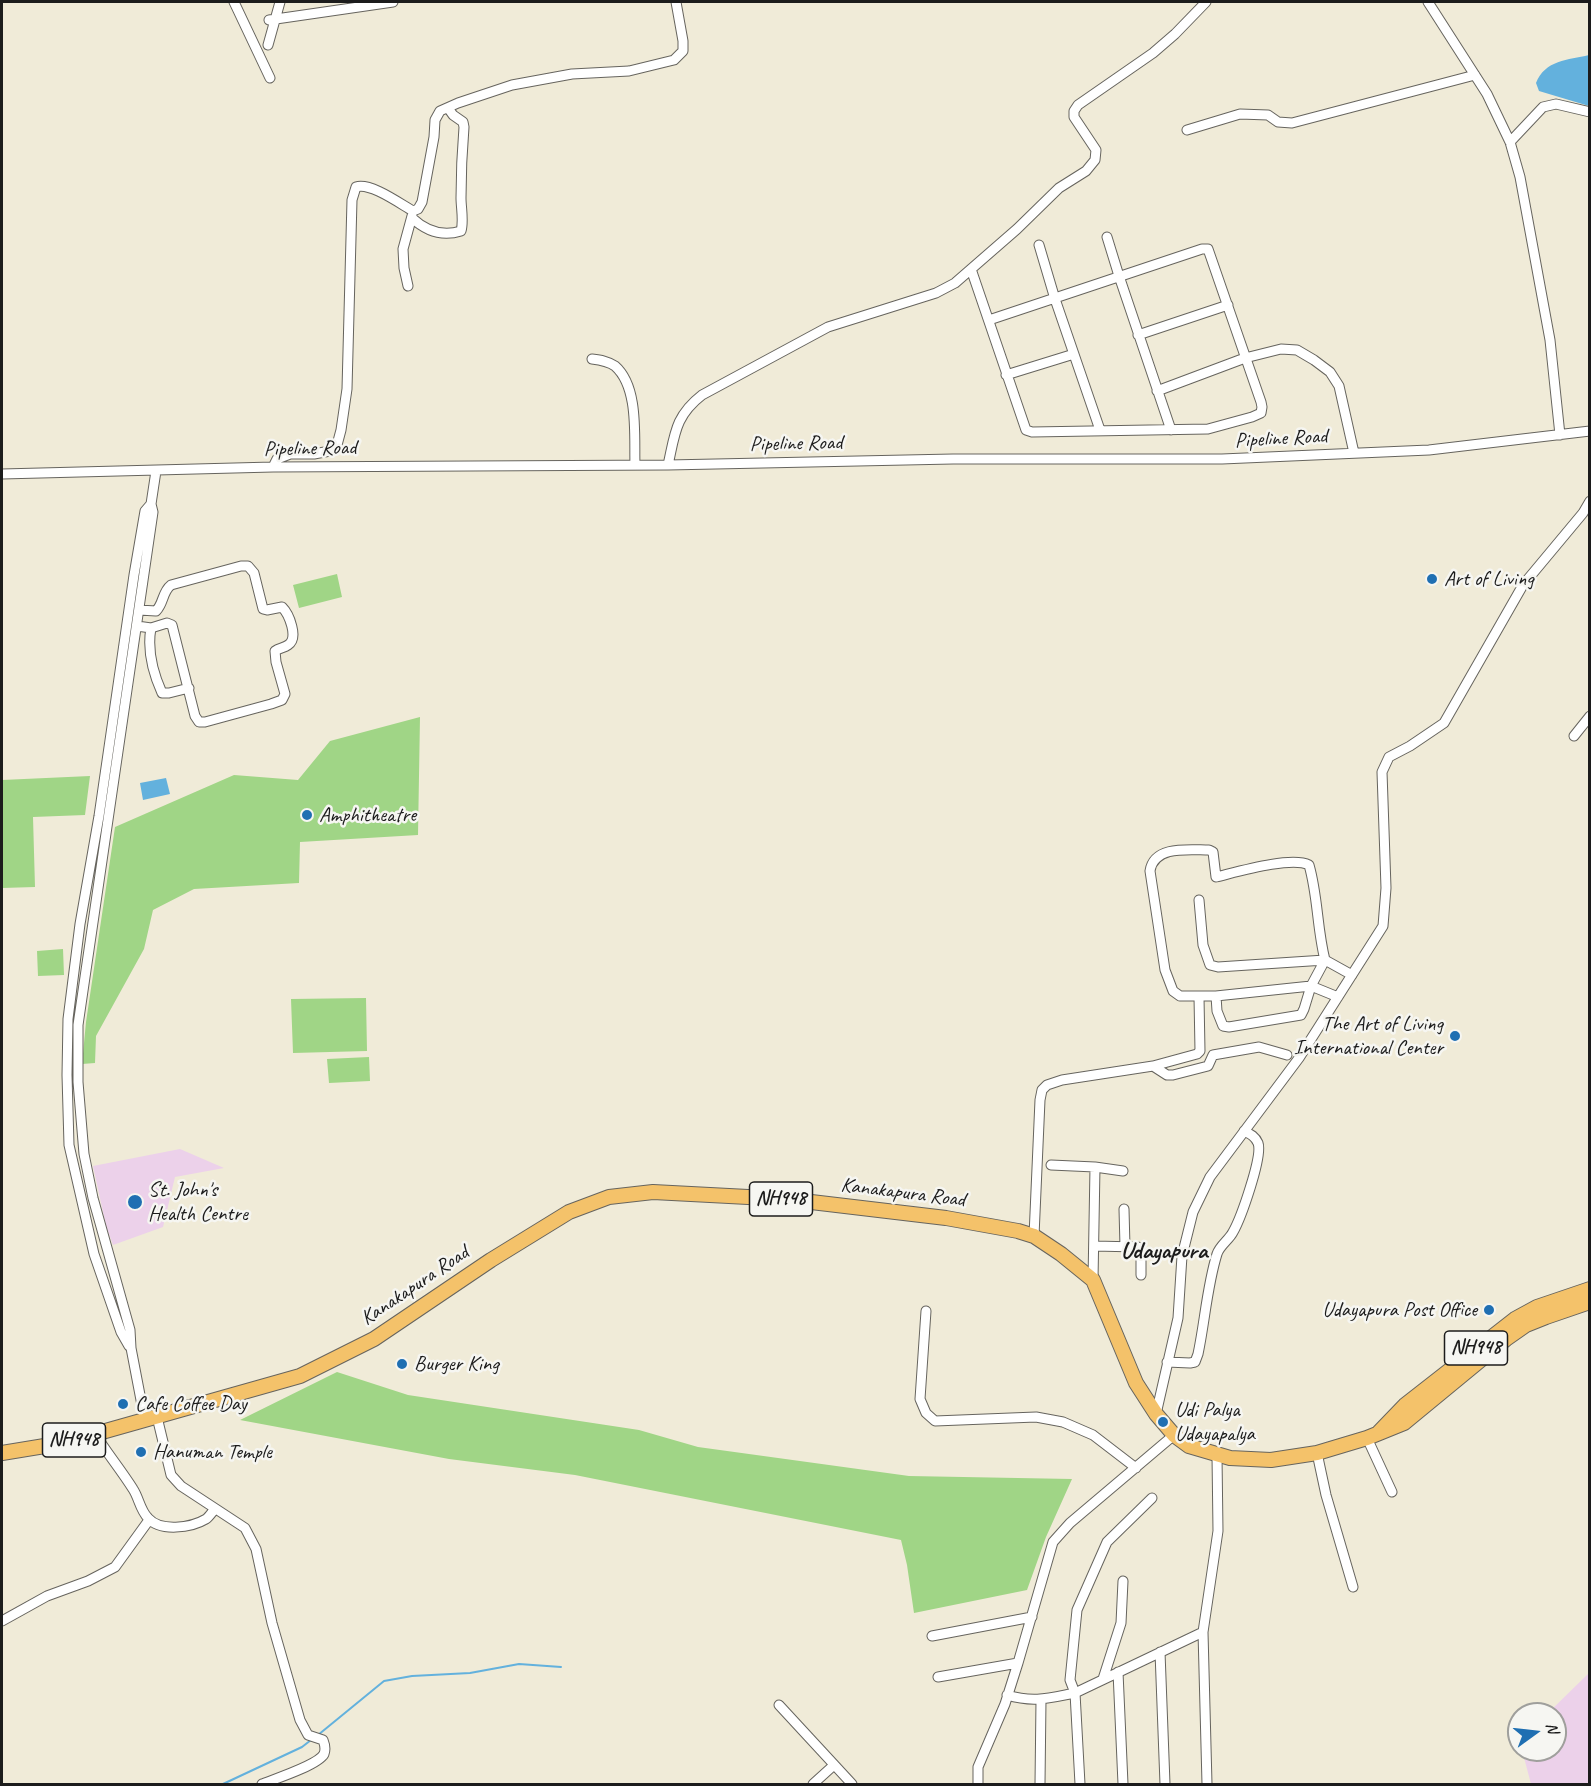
<!DOCTYPE html>
<style>
body{margin:0}
#map{position:relative;width:1591px;height:1786px;overflow:hidden;background:#f0ebd8;font-family:Caveat,sans-serif}
canvas{display:block}
.frame{position:absolute;inset:0;border:3px solid #1c1c1c;pointer-events:none}
.north{position:absolute;left:1507px;top:1702px;width:60px;height:60px;box-sizing:border-box;background:#f6f6f2;border:2px solid #9f9f9c;border-radius:50%;rotate:75deg;font-size:16px;font-weight:700;line-height:24px;text-align:center;color:#1c1c1c}
.north::after{content:'';display:block;margin:auto;width:21px;height:27px;background:#1f6fb2;clip-path:polygon(50% 0,100% 100%,50% 72%,0 100%)}
</style>
<div id="map">
<canvas width="1591" height="1786"></canvas>
<div class="frame"></div>
<div class="north">N</div>
</div>
<script>
const g = document.querySelector('canvas').getContext('2d');
g.lineJoin = 'round';
function fill(path, color) { g.fillStyle = color; g.fill(path, 'evenodd'); }
function trace(path, color, width, dash) { g.strokeStyle = color; g.lineWidth = width; g.lineCap = dash ? 'butt' : 'round'; g.setLineDash(dash || []); g.stroke(path); }
function write(font, color, halo, rows, align = 'center') {
  g.font = font + ' Caveat,sans-serif'; g.lineWidth = 5; g.setLineDash([]); g.textBaseline = 'middle'; g.strokeStyle = halo; g.fillStyle = color; for (const [text, x, y, turn = 0] of rows) {
    g.save(); g.translate(x, y); g.rotate((+turn || 0) * Math.PI / 180); g.textAlign = isNaN(turn) ? turn : align; if (halo) g.strokeText(text, 0, 0); g.fillText(text, 0, 0); g.restore();
  }
}
fill(new Path2D(`
 M180,1149L224,1168L175,1177L163,1227L113,1245L106,1226L93,1166Z
 M1589,1673V1784H1531L1522,1750H1555V1714H1547Z`), '#ecd1ea');
fill(new Path2D(`
 M337,574L342,597L299,608L293,585Z
 M420,717L418,835L300,842L299,883L194,889L153,910L144,949L96,1036L95,1063L82,1064L86,1022L115,827L234,775L298,780L330,741Z
 M90,776L85,815L33,817L35,887L2,888V780Z
 M63,949L64,975L38,976L37,951Z
 M366,998L367,1051L293,1053L291,999Z
 M369,1057L370,1081L329,1083L327,1059Z
 M337,1372L408,1395L639,1430L698,1447L909,1476L1072,1479L1046,1537L1027,1590L914,1613L907,1565L901,1540L575,1475L449,1459L240,1420Z`), '#a0d586');
fill(new Path2D(`
 M1589,55V106L1539,91L1536,83C1545,60 1568,60 1589,55Z
 M166,778L170,794L143,800L140,783Z`), '#63b1dd');
trace(new Path2D(`
 M318,1735L384,1681L412,1676L470,1673L519,1664L561,1667
 M223,1784L302,1747L311,1740`), '#63b1dd', 2);
const minor = new Path2D(`
 M234,2L270,78
 M1428,2L1487,94L1510,142L1520,177L1550,340L1560,435
 M269,20L393,2
 M268,45L280,2
 M1187,130L1240,114L1268,115L1278,122L1292,123L1475,75
 M1510,142L1543,107L1556,104L1590,112
 M412,218C426,231 442,237 461,231C464,221 461,208 461,198C461,174 462,151 464,127L463,122L453,115L448,108
 M1107,237L1119,276L1171,430
 M1039,245L1055,299L1100,430
 M971,269L1026,430L1032,432L1208,429L1252,417L1261,413L1262,407L1261,402L1208,249H1202L989,320
 M408,286L404,268L403,249L412,216
 M1138,335L1228,305
 M592,359C600,360 608,361 615,366C639,387 634,436 635,465
 M1006,375L1074,354
 M1157,391L1245,358L1281,349L1297,350L1314,360L1330,372L1339,386L1354,453
 M668,465C675,434 675,416 702,395L828,327L936,293L955,283L1017,229L1059,188L1086,171L1095,160L1096,150L1074,117V111L1078,105L1153,53L1175,34L1206,2
 M273,467L277,459L290,454H314L330,451L337,445L341,430L347,389L352,200L356,187C370,182 399,203 413,211L418,209L422,202L434,137L435,120L440,111L458,103L512,85L572,74L629,71L674,60L683,51V41L676,2
 M2,474L273,467L668,465L953,459H1222L1429,450L1590,431
 M137,626L151,628L167,623L172,625L195,716L199,722H205L271,704L282,700L285,694L276,662L275,651C279,648 284,648 288,645C299,638 289,614 282,607L267,610L263,609L254,573L248,566H241L171,585C162,592 164,603 156,611L139,610
 M151,628C147,650 153,673 162,693H169L189,688
 M1574,736L1590,716
 M1199,900L1203,945L1210,965L1218,967L1325,960L1352,975
 M1216,996L1217,1011L1223,1026L1229,1027L1301,1015L1304,1009L1311,986L1325,960C1317,929 1318,896 1309,865C1291,856 1237,872 1216,877L1213,852L1209,850C1189,850 1154,845 1150,871L1165,970L1173,991L1180,996H1216L1311,986L1338,997
 M1153,1066L1197,1054L1200,1051L1199,997
 M1051,1165L1095,1167L1123,1171
 M1124,1209L1125,1247
 M1034,1236L1040,1100L1042,1090L1047,1085L1062,1080L1153,1066L1167,1075H1173L1208,1066L1213,1055L1259,1047L1287,1055
 M1094,1246L1138,1247L1141,1251V1275
 M1093,1280L1095,1167
 M926,1311L920,1399L926,1413L935,1421L1036,1417L1063,1422L1093,1435L1136,1468
 M129,1346L121,1332L94,1254L69,1145L67,1075L68,1019L80,924L99,816L134,575L145,511L151,504
 M1167,1362L1190,1363L1195,1362L1198,1354C1205,1321 1207,1286 1217,1254C1220,1245 1229,1240 1233,1232C1241,1218 1263,1156 1258,1143C1255,1136 1250,1134 1244,1131
 M1156,1414L1178,1318L1182,1256L1193,1212L1210,1177L1299,1058L1383,926L1386,888L1382,772L1389,757L1410,746L1444,723L1523,585L1583,513L1590,501
 M157,1417L171,1475L181,1486L245,1528L256,1549L272,1623L300,1720L308,1735L323,1740C325,1745 326,1749 324,1754C318,1765 275,1779 262,1784
 M145,1421L131,1348L130,1330L93,1198L84,1154L78,1082V1025L153,512L151,504L156,471
 M95,1434C107,1453 121,1470 133,1489C139,1498 140,1510 148,1518C160,1532 191,1528 206,1519C209,1517 212,1512 215,1509
 M1367,1438L1392,1492
 M1317,1453L1326,1495L1353,1587
 M2,1621L47,1596L88,1581L115,1567L149,1520
 M1203,1632L1218,1531L1217,1456
 M932,1636L1032,1617
 M1160,1652L1165,1784
 M1118,1672L1123,1784
 M938,1677L1018,1663
 M1103,1679L1121,1623L1123,1581
 M1007,1695C1034,1703 1049,1698 1075,1693L1070,1680L1077,1610L1107,1542L1152,1498
 M779,1705L852,1784
 M813,1784L834,1765
 M978,1784V1767L1005,1704L1018,1663L1053,1542L1070,1523L1174,1435
 M1040,1784L1041,1700
 M1080,1784L1075,1693L1203,1632L1207,1784`);
const highway = new Path2D(`
 M1379,1432L1405,1405L1515,1319L1537,1307L1590,1289
 M2,1453L63,1443L300,1376L374,1339L491,1260L569,1212L609,1197L653,1192L786,1199L946,1218L1018,1231L1034,1236L1061,1254L1093,1280L1136,1383L1156,1414L1174,1435L1189,1446L1230,1458L1271,1460L1317,1453L1367,1438L1404,1423L1506,1339L1526,1325L1546,1317L1590,1302`);
trace(minor, '#66645e', 11);
trace(highway, '#66645e', 16);
trace(minor, '#fff', 9);
trace(highway, '#f4c26a', 14);
for (const [x, y, r, color] of [
 [1432,579,6,"#1f6fb2"],
 [307,815,6,"#1f6fb2"],
 [1455,1036,6,"#1f6fb2"],
 [135,1202,8,"#1f6fb2"],
 [1489,1310,6,"#1f6fb2"],
 [402,1364,6,"#1f6fb2"],
 [123,1404,6,"#1f6fb2"],
 [1163,1422,6,"#1f6fb2"],
 [141,1452,6,"#1f6fb2"]
]) { const dot = new Path2D(); dot.arc(x, y, r, 0, 2 * Math.PI); g.fillStyle = color; g.fill(dot); trace(dot, '#f6f6f2', 2); }
for (const [x, y, w] of [
 [781,1199,63],
 [1476,1348,63],
 [74,1440,63]
]) { const box = new Path2D(); box.roundRect(x - w / 2, y - 17, w, 34, 4.5); g.fillStyle = '#f6f6f2'; g.fill(box); trace(box, '#1c1c1c', 1.5); }
write('bold 20px', '#1c1c1c', null, [
 ["NH948",781,1199],
 ["NH948",1476,1348],
 ["NH948",74,1440]
]);
write('21px', '#1c1c1c', '#f6f6f2', [
 ["Pipeline Road",1281,439,-3],
 ["Pipeline Road",796,444,-1],
 ["Pipeline Road",310,449,-1],
 ["Kanakapura Road",903,1193,7],
 ["Kanakapura Road",415,1286,-34]
]);
write('21px', '#1c1c1c', '#f6f6f2', [
 ["Art of Living",1444,579],
 ["Amphitheatre",319,815],
 ["The Art of Living",1443,1024,"right"],
 ["International Center",1443,1048,"right"],
 ["St. John's",148,1190],
 ["Health Centre",148,1214],
 ["Udayapura Post Office",1477,1310,"right"],
 ["Burger King",414,1364],
 ["Cafe Coffee Day",135,1404],
 ["Udi Palya",1175,1410],
 ["Udayapalya",1175,1434],
 ["Hanuman Temple",153,1452]
], 'left');
write('bold 24px', '#1c1c1c', '#f6f6f2', [
 ["Udayapura",1164,1252]
]);
</script>
